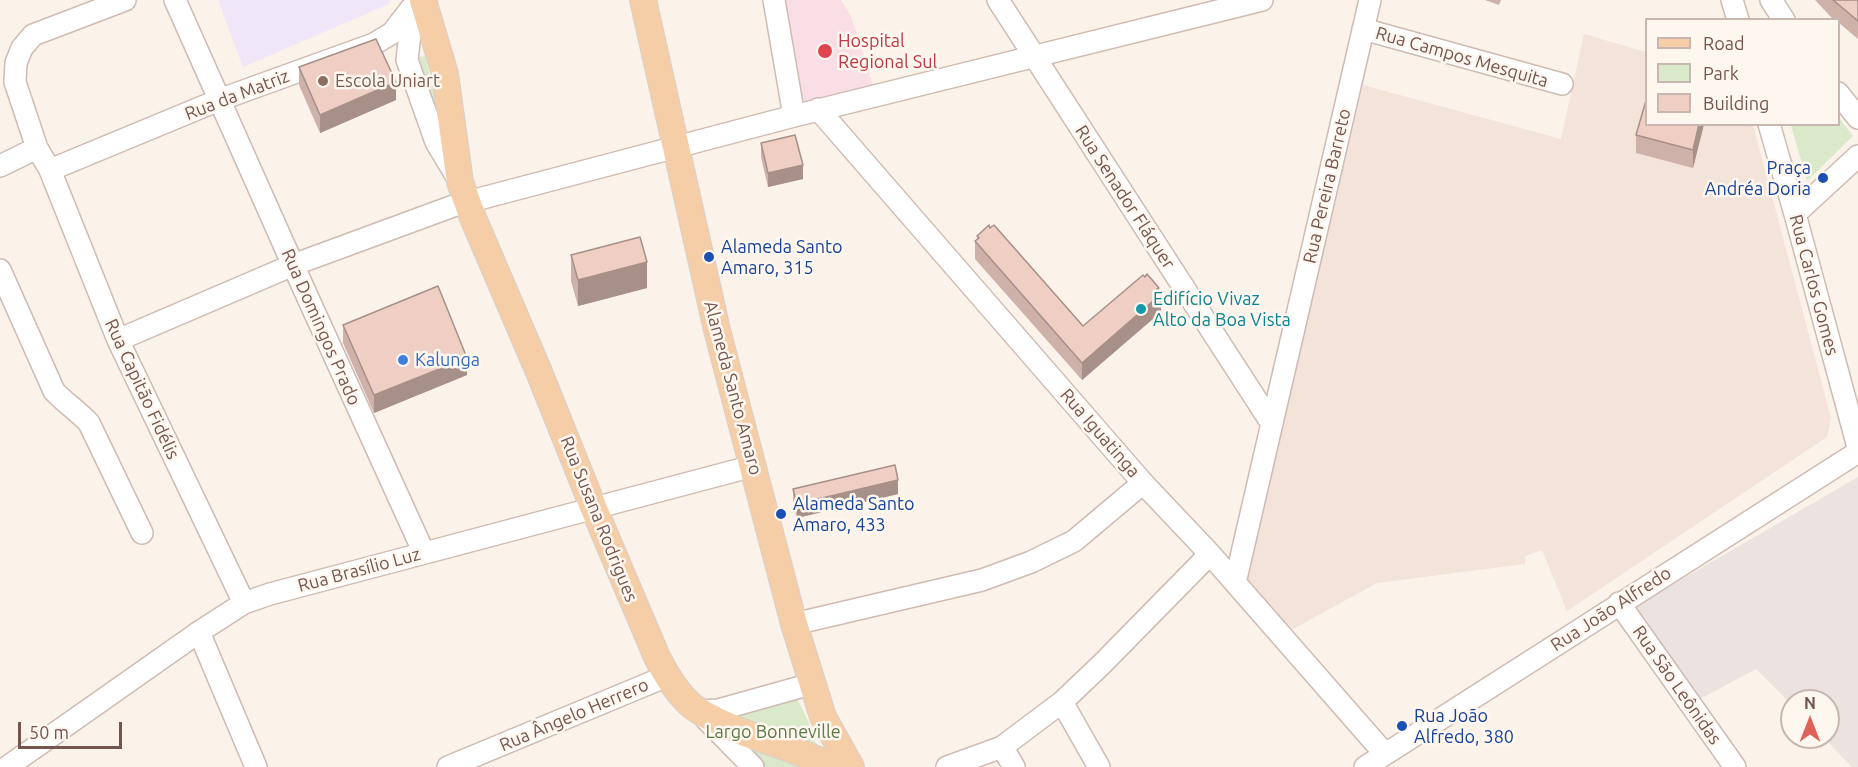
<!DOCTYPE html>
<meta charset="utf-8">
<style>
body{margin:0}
#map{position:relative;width:1858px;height:767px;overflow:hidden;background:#fbf2ea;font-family:Ubuntu,sans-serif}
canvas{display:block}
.legend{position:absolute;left:1645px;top:18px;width:195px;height:108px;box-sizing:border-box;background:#fef7f0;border:2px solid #c7b7af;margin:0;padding:8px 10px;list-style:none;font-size:18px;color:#75564e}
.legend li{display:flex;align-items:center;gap:12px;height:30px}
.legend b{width:30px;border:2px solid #c7b7af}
.north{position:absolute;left:1780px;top:689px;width:60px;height:60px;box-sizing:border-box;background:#fef7f0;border:2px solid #c7b7af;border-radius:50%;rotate:0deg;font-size:16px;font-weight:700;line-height:24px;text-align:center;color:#75564e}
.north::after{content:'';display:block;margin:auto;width:21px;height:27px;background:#dd6258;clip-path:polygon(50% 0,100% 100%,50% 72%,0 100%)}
.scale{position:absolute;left:18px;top:722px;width:104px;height:27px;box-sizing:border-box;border:3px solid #75564e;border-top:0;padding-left:8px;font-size:18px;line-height:21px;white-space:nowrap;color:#75564e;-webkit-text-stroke:4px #fef7f0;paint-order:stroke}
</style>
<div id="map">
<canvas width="1858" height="767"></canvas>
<ul class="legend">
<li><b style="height:8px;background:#f5cda7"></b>Road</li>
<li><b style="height:16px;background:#dae9c9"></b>Park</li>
<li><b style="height:16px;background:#efcec3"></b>Building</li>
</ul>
<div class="north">N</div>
<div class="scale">50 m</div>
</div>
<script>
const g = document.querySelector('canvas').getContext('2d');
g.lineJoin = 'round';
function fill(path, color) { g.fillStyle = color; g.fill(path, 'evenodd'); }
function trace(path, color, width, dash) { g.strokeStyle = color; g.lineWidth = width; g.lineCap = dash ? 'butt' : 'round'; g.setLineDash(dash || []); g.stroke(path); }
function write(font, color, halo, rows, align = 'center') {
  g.font = font + ' Ubuntu,sans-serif'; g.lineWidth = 5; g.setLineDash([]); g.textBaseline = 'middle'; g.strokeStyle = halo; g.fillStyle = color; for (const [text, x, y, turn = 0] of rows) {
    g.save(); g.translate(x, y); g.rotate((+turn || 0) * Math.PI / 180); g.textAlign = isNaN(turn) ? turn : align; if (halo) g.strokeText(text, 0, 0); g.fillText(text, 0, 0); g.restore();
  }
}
fill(new Path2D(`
 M1584,34L1646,52V124L1753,125L1831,418L1827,437L1567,611L1542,550L1525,556V564L1377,583L1293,629L1245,583L1363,85L1561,139Z`), '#f3e3d9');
fill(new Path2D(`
 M1858,477V767H1852L1823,737H1828V701H1792V705L1756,669L1700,699L1634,607Z`), '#ebe3df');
fill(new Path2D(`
 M218,0H390L389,4L243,67Z`), '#efe6f8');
fill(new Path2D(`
 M779,0H841L851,16L873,85L798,103Z`), '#f9dee5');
fill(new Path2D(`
 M425,56L441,121L437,122L419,57Z
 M1839,118L1853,136L1807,181L1791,125L1838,124Z
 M793,690C803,713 823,741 815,767H756L708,716Z`), '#dae9c9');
const minor = new Path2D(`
 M125,0L33,35L22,48L16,63L15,82L37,148L50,170L118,340L244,603
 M175,0L293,265L424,553
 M774,0L794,116
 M998,0L1272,424
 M1732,0L1738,20
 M1771,0L1784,20
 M413,6L407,60L436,142L457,177
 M1363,29L1562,84
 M1838,93L1858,118
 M818,109L1143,483L1210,554L1385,754
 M1769,124L1795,214L1858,447
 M0,166L37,148
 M50,170L219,100L374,44L392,33L413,6
 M1795,214L1858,156
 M0,270L54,391C65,403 78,411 89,423L142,533
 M118,340L293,265L456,205L794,116L1262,0
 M1235,583L1370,0
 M1619,603L1735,767
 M794,624L982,580L1031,562L1074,541L1143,483
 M199,632L256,767
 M1062,702L1099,767
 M698,711L718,710L811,684
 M705,718L753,767
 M1002,747L1014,767
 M7,767L199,632L244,603L270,594L753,466
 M448,767L667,676
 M947,767L1002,747L1062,702L1102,664L1210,554
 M1365,767L1858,452`);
const major = new Path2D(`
 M423,0L445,74L460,182L473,218L539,372L594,509L657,657C667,677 680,699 699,711C741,737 791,745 833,767
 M643,0L717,330L794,624L823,717L851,767`);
trace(minor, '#cfbbb2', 24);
trace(major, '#d8d0cd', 28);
trace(minor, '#fff', 21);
trace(major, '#f5cda7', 26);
fill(new Path2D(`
 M1485,0H1501L1499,5Z
 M1815,0H1858V39L1839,23V20H1834L1831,17Z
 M299,67L396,100L320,133L299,85Z
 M1647,124H1704L1693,168L1636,153V135Z
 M761,143L803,179L768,187L761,157Z
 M977,236L1083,326L1159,291L1161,312L1082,380L975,259V241L977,239Z
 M571,255L647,288L578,306L571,281Z
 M343,325L467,375L374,413L343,343Z
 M793,489L898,494L797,518L793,503Z`), '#ceb1a8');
fill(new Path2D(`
 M396,82V100L320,133V115Z
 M1699,124H1704L1693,168V150Z
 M803,165V179L768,187V173Z
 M647,262V288L578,306V280Z
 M1159,288V296L1161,294V312L1082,380V363Z
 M467,358V375L374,413V395Z
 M898,480V494L797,518V504Z`), '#a79088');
const building = new Path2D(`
 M1833,0H1858V21Z
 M376,39L396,82L320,115L299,67Z
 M1647,97V124H1699L1693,150L1636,135Z
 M795,135L803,165L768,173L761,143Z
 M989,225L990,228L994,225L1083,326L1143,275L1145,277L1147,274L1159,288L1157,289L1161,294L1082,363L975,241L979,238L977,236Z
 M640,237L647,262L578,280L571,255Z
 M438,286L467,358L374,395L343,325Z
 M895,465L898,480L797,504L793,489Z`);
fill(building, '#efcec3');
trace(building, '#a79088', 1.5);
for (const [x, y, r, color] of [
 [825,51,8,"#e0444e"],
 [323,81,6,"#8d6e63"],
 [1823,178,6,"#1a4fb4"],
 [709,257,6,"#1a4fb4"],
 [1141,309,6,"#0f9aa8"],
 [403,360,6,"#3f7fe0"],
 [781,514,6,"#1a4fb4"],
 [1402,726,6,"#1a4fb4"]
]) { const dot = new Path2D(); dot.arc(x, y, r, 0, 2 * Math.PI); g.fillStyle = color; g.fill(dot); trace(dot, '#fef7f0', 2); }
write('18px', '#be3a42', '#fef7f0', [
 ["Hospital",838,41],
 ["Regional Sul",838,62]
], 'left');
write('18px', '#75564e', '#fef7f0', [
 ["Rua Campos Mesquita",1462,57,16],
 ["Rua da Matriz",237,95,-21],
 ["Rua Pereira Barreto",1327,186,-77],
 ["Rua Senador Fláquer",1125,197,57],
 ["Rua Carlos Gomes",1814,285,75],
 ["Rua Domingos Prado",321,327,66],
 ["Alameda Santo Amaro",733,388,75],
 ["Rua Capitão Fidélis",142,389,65],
 ["Rua Iguatinga",1100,433,49],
 ["Rua Susana Rodrigues",599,519,68],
 ["Rua Brasílio Luz",359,570,-15],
 ["Rua João Alfredo",1611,609,-33],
 ["Rua São Leônidas",1677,685,55],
 ["Rua Ângelo Herrero",574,715,-23]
]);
write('18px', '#785e54', '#fef7f0', [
 ["Escola Uniart",335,81]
], 'left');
write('18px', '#164399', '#fef7f0', [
 ["Praça",1811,168,"right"],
 ["Andréa Doria",1811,189,"right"],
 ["Alameda Santo",721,247],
 ["Amaro, 315",721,268],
 ["Alameda Santo",793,504],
 ["Amaro, 433",793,525],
 ["Rua João",1414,716],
 ["Alfredo, 380",1414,737]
], 'left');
write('18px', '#0d838f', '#fef7f0', [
 ["Edifício Vivaz",1153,299],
 ["Alto da Boa Vista",1153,320]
], 'left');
write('18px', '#366cbe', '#fef7f0', [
 ["Kalunga",415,360]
], 'left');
write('18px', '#5e7947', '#fef7f0', [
 ["Largo Bonneville",773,732]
]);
</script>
